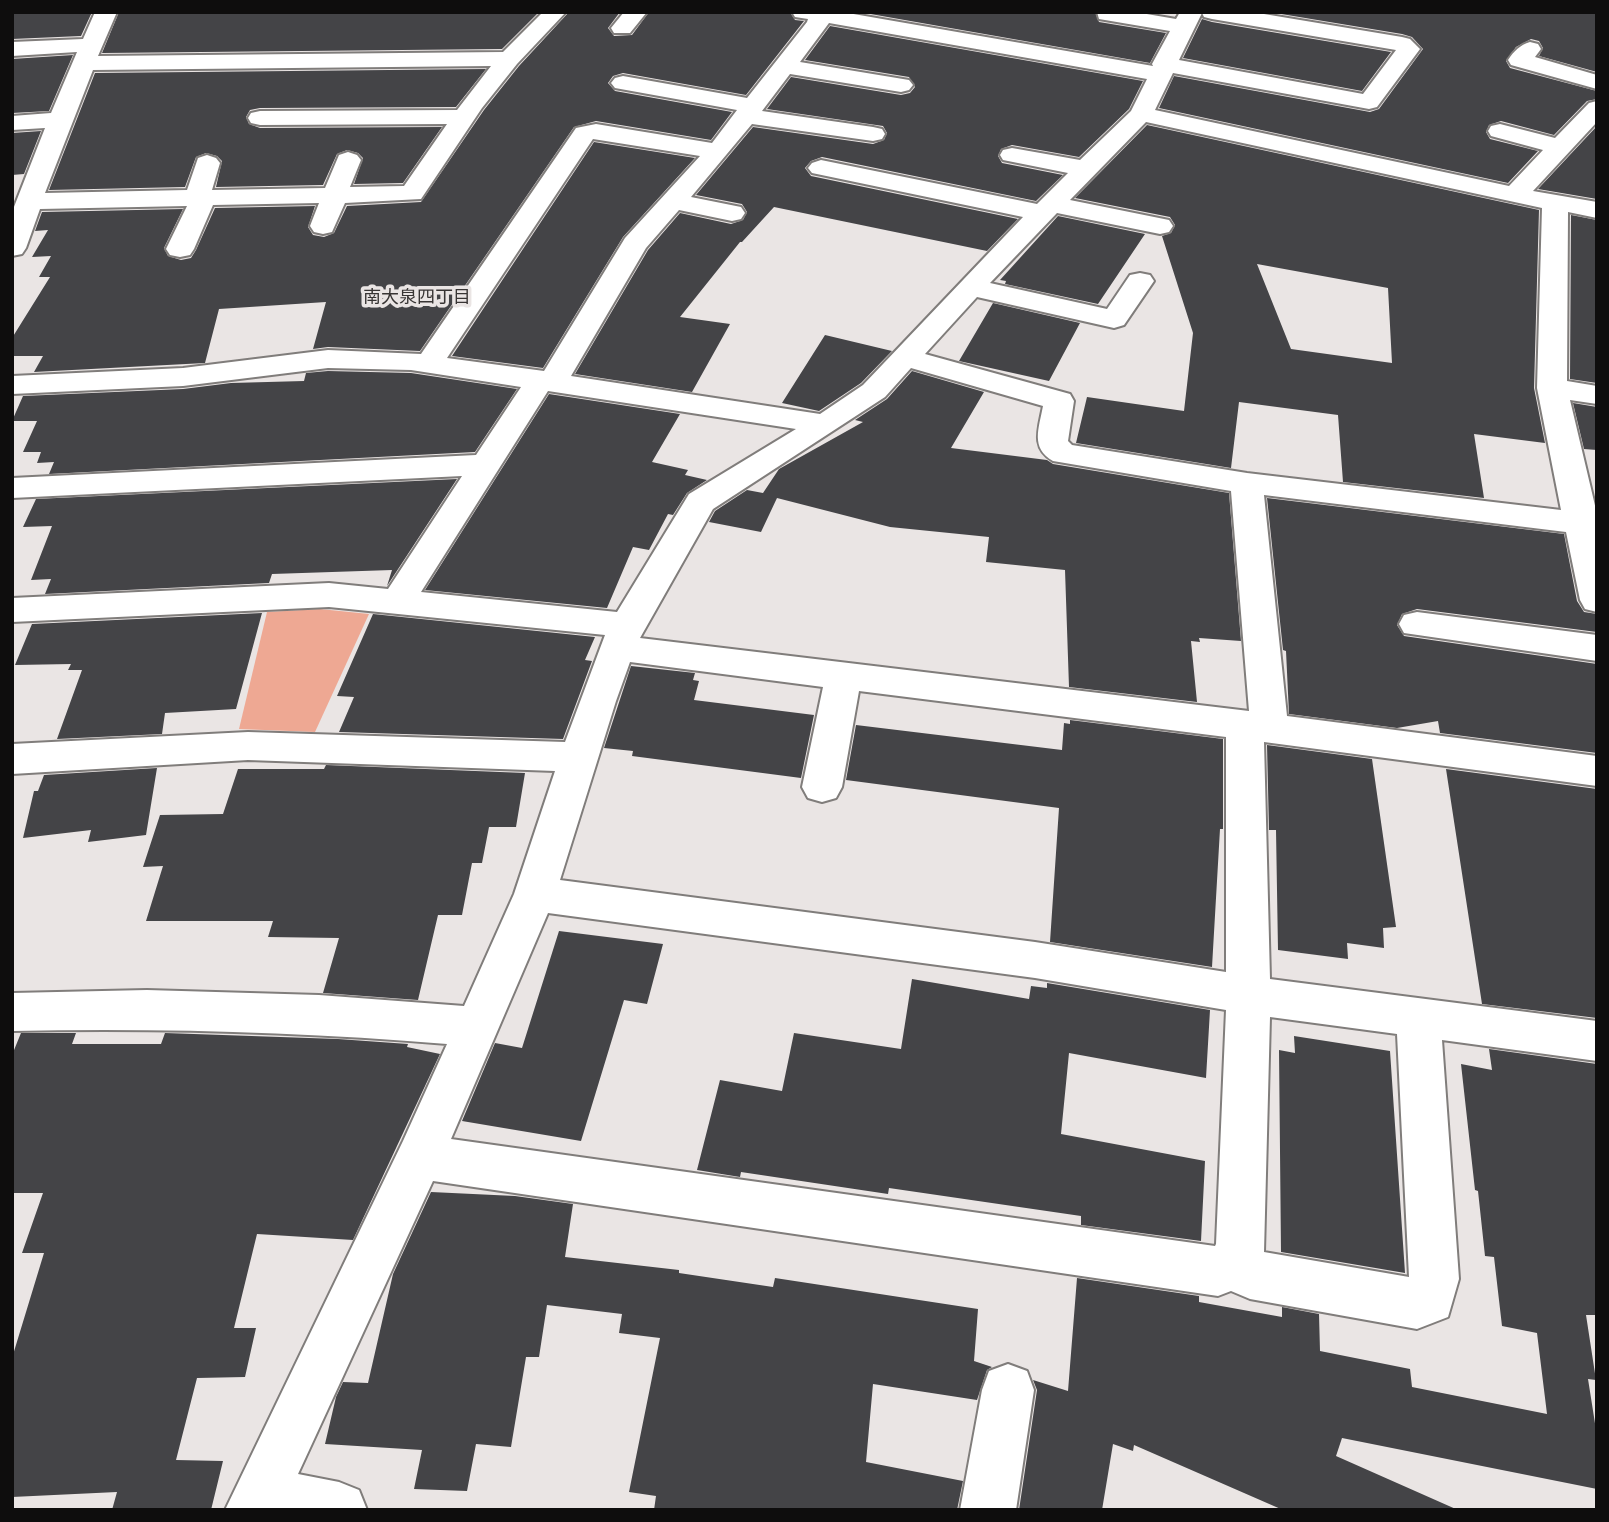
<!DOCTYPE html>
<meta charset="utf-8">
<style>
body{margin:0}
#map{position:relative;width:1609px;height:1522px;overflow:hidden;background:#eae5e4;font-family:"IBM Plex Serif",serif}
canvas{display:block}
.frame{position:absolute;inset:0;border:14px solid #0e0d0d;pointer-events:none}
</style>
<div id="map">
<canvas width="1609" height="1522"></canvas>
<div class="frame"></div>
</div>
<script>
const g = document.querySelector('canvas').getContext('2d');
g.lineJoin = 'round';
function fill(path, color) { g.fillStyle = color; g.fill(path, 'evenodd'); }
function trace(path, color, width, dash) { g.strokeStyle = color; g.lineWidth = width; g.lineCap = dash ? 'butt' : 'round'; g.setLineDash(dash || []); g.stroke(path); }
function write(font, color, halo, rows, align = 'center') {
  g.font = font + ' "IBM Plex Serif","Noto Sans JP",serif'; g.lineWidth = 7; g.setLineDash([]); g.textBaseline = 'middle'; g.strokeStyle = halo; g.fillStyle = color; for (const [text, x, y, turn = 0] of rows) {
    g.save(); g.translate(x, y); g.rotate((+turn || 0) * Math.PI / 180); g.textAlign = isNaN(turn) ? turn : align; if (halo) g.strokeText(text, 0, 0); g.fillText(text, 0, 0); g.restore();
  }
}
fill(new Path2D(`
 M320,609L369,614L315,732L239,729L267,612Z`), '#eea893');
fill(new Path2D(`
 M47,12H92L81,36L12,39V14Z
 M119,12H539L502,49L102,53Z
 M569,12H620L608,28L614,36L632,35L649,12H790L795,20L804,21L746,95L623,73L613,76L608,83L615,91L732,112L711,140L596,121L574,127L420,351L328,347L313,349L326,302L219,309L205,363L34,372L43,356H12V338L50,277H39L51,256L32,257L48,230L35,231L42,212L183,209L164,248L168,256L181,260L191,258L196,250L215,208L315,206L308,227L313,235L324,237L334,233L347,206L421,202L484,110L519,66Z
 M859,12H1095L1099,22L1166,33L1150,63Z
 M1269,12H1597V72L1539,56L1543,48L1539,41L1531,39L1516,47L1506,61L1510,68L1597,91V99L1587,101L1554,135L1501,121L1489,125L1486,132L1490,139L1538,151L1508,183L1159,108L1174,76L1370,112L1379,109L1423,49L1412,37L1402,34Z
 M1202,19L1212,22L1391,52L1362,91L1183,58Z
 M830,26L1143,81L1129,109L1079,157L1012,145L1001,149L998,156L1002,163L1063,175L1036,201L822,157L811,161L805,168L811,176L1018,219L987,251L774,207L742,242H740L680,317L730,324L692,392L575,374L648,250L680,213L731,224L743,220L747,212L742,204L696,195L753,127L873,144L884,140L887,133L883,126L767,109L791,77L901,95L910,93L915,87L909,77L805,60Z
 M73,55L49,111L12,113V59Z
 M486,69L456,107L260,108L250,110L246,117L249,124L260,128L442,127L403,183L354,184L363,158L358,153L347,150L337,154L323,185L216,187L222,161L217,156L206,153L196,157L185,187L49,190L95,73Z
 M1147,125L1539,210L1534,388L1545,443L1474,434L1484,498L1343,482L1338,415L1239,402L1231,468L1076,443L1087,397L1184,411L1193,333L1162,236L1171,233L1175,225L1170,217L1075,198ZM1257,264L1388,288L1392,363L1291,349Z
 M1597,126V199L1538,189Z
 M41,131L24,174L12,175V133Z
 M594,142L695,158L623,237L543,368L452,356Z
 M1571,215L1597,220V383L1570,379Z
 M1058,216L1145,234L1098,304L1005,284L1006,281L1000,280Z
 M993,303L1080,323L1049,381L959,361Z
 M825,335L892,351L861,383L819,411L782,403Z
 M328,371L411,373L517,389L475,452L49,474L54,462L37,463L41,452H23L37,421H12L23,396L183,389L231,383L304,381L306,373Z
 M912,371L984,392L951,448L1047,460L1053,464L1229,493L1241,641L1199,638L1200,642L1191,641L1197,702L1069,687L1065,570L986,562L989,537L890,527L777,498L761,532L709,522L715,511L747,490L763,493L779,469L863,422L855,420L887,399Z
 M549,394L680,414L652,462L688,470L685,475L707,480L687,493L673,515L668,514L649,550L633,547L607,608L425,590Z
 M1573,403L1597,407V450L1584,449Z
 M457,479L387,586L392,570L272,574L269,583L45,594L51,579L31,580L52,526L23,527L36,499Z
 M1267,498L1564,534L1577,601L1584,612L1597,614V632L1417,609L1402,614L1397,625L1404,636L1597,664V753L1440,733L1438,721L1397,728L1289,714L1286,651L1283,650Z
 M262,613L236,709L165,713L162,734L57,739L82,670H68L71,664L15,665L32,624Z
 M373,614L595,637L585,660L592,661L563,739L339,732L354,697L337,696Z
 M631,666L695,673L693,680L699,681L694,700L814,715L801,778L632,756L633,751L604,748Z
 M1070,720L1223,739V829H1220L1212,967L1050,942L1059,808L846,780L856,725L1062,750L1064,723L1070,724Z
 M1267,745L1372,759L1396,927L1383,928L1384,948L1347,943L1348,959L1278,950L1276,830H1269Z
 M326,765L525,773L516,827H489L482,863H472L462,915H438L418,1000L323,993L339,938L268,937L273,921H146L163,866L143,867L160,815L223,814L238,769H324Z
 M157,768L146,835L88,842L91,830L23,838L34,791H38L44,775Z
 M1446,769L1597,789V1018L1482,1004Z
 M559,931L663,944L647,1004L624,1000L581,1141L462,1121L495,1043L522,1048Z
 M912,979L1029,999L1031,986L1047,988V983L1210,1010L1206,1078L1069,1053L1061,1134L1205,1161L1201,1241L1081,1225V1216L889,1188L888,1194L741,1172L740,1177L697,1170L720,1080L782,1091L794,1033L901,1049Z
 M21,1033H76L72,1044H161L165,1033L338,1039L408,1044L407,1047L440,1054L353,1240L257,1234L234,1328H256L245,1377L197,1378L176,1460L223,1461L211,1510H112L117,1492L12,1497V1358L44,1253H22L43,1193H12V1055Z
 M1294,1036L1390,1051L1405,1273L1281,1252L1279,1050L1295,1053Z
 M1489,1049L1597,1064V1315H1586L1596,1380L1588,1379L1597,1436V1489L1342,1438L1336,1456L1458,1510H1283L1134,1445L1133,1451L1113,1444L1102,1510H1019L1037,1390L1033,1380L1068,1391L1077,1278L1199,1296V1302L1282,1317V1307L1319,1314L1320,1351L1410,1369L1412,1387L1547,1414L1537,1333L1502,1326L1494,1257L1485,1256L1478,1191L1475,1190L1461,1064L1492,1070Z
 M431,1192L515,1196L573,1204L565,1257L679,1270V1273L773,1287L775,1278L978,1309L974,1361L992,1367L987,1370L977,1400L873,1384L866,1462L963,1481L957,1510H654L656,1496L629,1492L660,1338L619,1333L622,1314L547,1305L539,1357H526L511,1447L476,1444L467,1491L414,1489L422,1450L325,1444L336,1397L343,1382L368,1383L393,1274Z`), '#444447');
const minor = new Path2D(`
 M95,12H117L98,56L503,52L543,12H566L517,64L482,108L421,199L345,203L332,232L323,234L314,232L310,226L319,203L213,205L194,249L190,255L180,257L170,255L166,249L187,206L40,209L26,248L22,254L12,256V212L45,128L12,130V116L51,113L77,52L12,56V42L83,39ZM491,66L457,110L260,111L251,113L248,118L251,123L260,125L447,124L404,186L350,187L361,160L357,155L348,152L339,155L325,188L212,190L220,163L216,158L207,155L198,158L187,190L45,193L93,70Z
 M624,12H647L630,33H614L611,28Z
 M792,12H842L1153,66L1152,64L1170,31L1099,19L1097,12H1135L1176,19L1180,12H1252L1402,37L1410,39L1420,49L1377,107L1369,109L1173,73L1155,110L1509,186L1543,150L1491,136L1488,131L1491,126L1500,124L1555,138L1589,103L1597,101V122L1533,191L1597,202V218L1568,212L1567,381L1597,386V404L1570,400L1597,514V612L1585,609L1580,600L1566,532L1264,495L1287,716L1597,756V786L1264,742L1270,979L1597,1021V1061L1442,1040L1459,1279L1448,1317L1417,1329L1250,1299L1231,1291L1218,1296L433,1181L298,1474L339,1482L359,1490L367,1510H225L403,1141L447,1044C302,1032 158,1028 12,1031V993L147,990L319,995L464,1006L514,894L555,771L248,760L12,774V744L248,732L565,742L605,635L329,607L12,622V598L329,583L388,589L462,476L12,498V478L476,455L521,387L411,370L328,368L183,386L12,394V376L183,368L328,350L421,354L576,128L596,124L712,143L737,110L615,88L611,83L615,78L623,76L747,98L807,22L808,19L795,17ZM1202,13L1204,17L1212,19L1396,50L1363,94L1179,60ZM829,23L1147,79L1131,111L1080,160L1012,148L1003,150L1000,155L1003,160L1068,173L1037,204L821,160L812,163L808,168L812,173L1023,217L863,385L820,414L571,376L646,248L679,210L732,221L741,219L745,213L741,207L691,197L752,124L873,141L882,139L885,134L882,129L873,127L762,111L790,74L901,92L909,90L913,85L909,80L800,62ZM1146,122L1542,208L1537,388L1561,510L1247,473L1072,445L1068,441L1074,401L1070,394L925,354L977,297L1114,328L1124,325L1154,281L1150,275L1140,273L1130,275L1107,309L990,283L1057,213L1160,234L1169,232L1173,226L1169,220L1070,200ZM593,139L700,156L625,238L544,371L447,358ZM911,368L1043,406C1039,428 1030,448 1053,461L1231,491L1249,711L640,638L713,509L885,397ZM548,391L796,429L689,494L617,612L421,592ZM630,662L823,687L802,787L808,798L822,802L836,798L842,787L859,691L1226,737V972L1035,942L560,880L616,701ZM548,913L1035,978L1226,1010L1216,1244L1215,1246L451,1139ZM1270,1017L1397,1034L1409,1277L1264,1252Z
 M1530,42L1538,44L1541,49L1535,57L1597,75V89L1511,65L1508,60C1514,51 1520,45 1530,42Z
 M1417,612L1597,635V661L1404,633L1399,624L1404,615Z
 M1008,1364L1027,1371L1034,1390L1016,1510H960L982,1390L989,1371Z`);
trace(minor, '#807d7b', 4);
fill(minor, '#fff');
write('18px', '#383534', '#eae5e4', [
 ["南大泉四丁目",417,298]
]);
</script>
